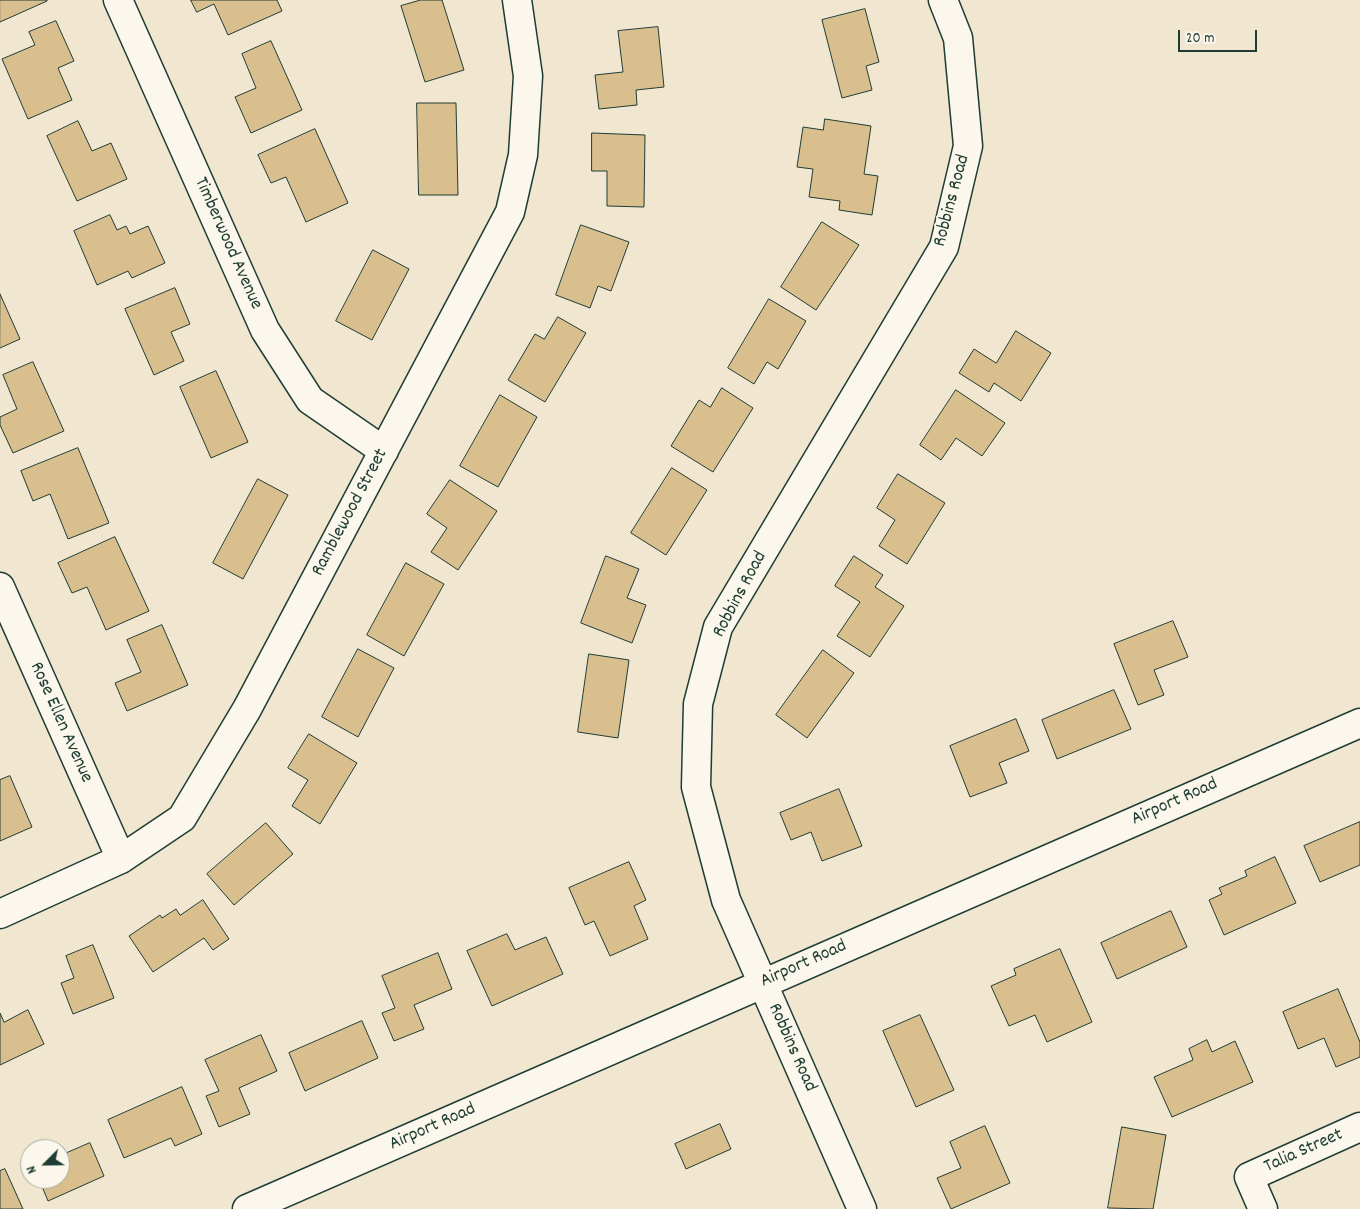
<!DOCTYPE html>
<style>
body{margin:0}
#map{position:relative;width:1360px;height:1209px;overflow:hidden;background:#f1e6d0;font-family:Dekko,sans-serif}
canvas{display:block}
.north{position:absolute;left:20px;top:1139px;width:50px;height:50px;box-sizing:border-box;background:#fbf7ec;border:1px solid #a3ada2;border-radius:50%;rotate:247deg;font-size:14px;font-weight:700;line-height:20px;text-align:center;color:#1f3d34}
.north::after{content:'';display:block;margin:auto;width:18px;height:22px;background:#1f3d34;clip-path:polygon(50% 0,100% 100%,50% 72%,0 100%)}
.scale{position:absolute;left:1178px;top:30px;width:79px;height:22px;box-sizing:border-box;border:2px solid #1f3d34;border-top:0;padding-left:6px;font-size:15px;line-height:18px;white-space:nowrap;color:#1f3d34;-webkit-text-stroke:4px #fbf7ec;paint-order:stroke}
</style>
<div id="map">
<canvas width="1360" height="1209"></canvas>
<div class="north">N</div>
<div class="scale">20 m</div>
</div>
<script>
const g = document.querySelector('canvas').getContext('2d');
g.lineJoin = 'round';
function fill(path, color) { g.fillStyle = color; g.fill(path, 'evenodd'); }
function trace(path, color, width, dash) { g.strokeStyle = color; g.lineWidth = width; g.lineCap = dash ? 'butt' : 'round'; g.setLineDash(dash || []); g.stroke(path); }
function write(font, color, halo, rows, align = 'center') {
  g.font = font + ' Dekko,sans-serif'; g.lineWidth = 4; g.setLineDash([]); g.textBaseline = 'middle'; g.strokeStyle = halo; g.fillStyle = color; for (const [text, x, y, turn = 0] of rows) {
    g.save(); g.translate(x, y); g.rotate((+turn || 0) * Math.PI / 180); g.textAlign = isNaN(turn) ? turn : align; if (halo) g.strokeText(text, 0, 0); g.fillText(text, 0, 0); g.restore();
  }
}
const building = new Path2D(`
 M0,0H47V1L0,22Z
 M191,0H277L282,11L228,35L214,4L197,12Z
 M421,0H442L464,70L425,82L401,6Z
 M865,9L879,62L866,66L872,90L842,98L822,20Z
 M56,21L74,61L58,68L72,100L28,119L2,59L35,45L29,32Z
 M658,27L664,87L636,90L637,105L599,109L595,75L623,72L618,31Z
 M271,41L302,110L251,133L235,97L256,88L242,54Z
 M417,103H456L458,195H419Z
 M825,119L871,126L864,174L878,176L872,215L839,210L840,201L809,197L813,169L797,167L803,127L823,130Z
 M78,121L92,151L111,143L127,179L77,201L47,136Z
 M315,129L348,203L306,222L286,177L271,183L258,155Z
 M592,133L645,135L644,207L607,206V171H592Z
 M110,215L117,230L126,226L130,234L148,226L165,263L132,278L128,271L97,285L74,231Z
 M822,222L859,245L816,310L781,287Z
 M581,225L629,242L611,291L598,286L590,308L556,295Z
 M373,250L409,269L372,340L336,321Z
 M175,288L190,324L171,332L184,361L154,375L125,309Z
 M0,294L20,339L0,348Z
 M769,299L806,321L778,369L767,362L754,384L728,368Z
 M558,317L586,333L545,402L508,380L535,334L544,339Z
 M1016,331L1051,353L1021,401L994,383L989,392L959,373L974,349L996,363Z
 M33,362L64,431L13,453L0,425V417L17,409L3,375Z
 M216,371L248,442L211,458L180,387Z
 M722,388L753,408L713,472L671,446L699,400L710,407Z
 M956,390L1005,423L982,456L956,438L941,460L920,445Z
 M500,395L537,417L498,487L460,466Z
 M78,448L109,523L68,539L50,494L33,501L21,471Z
 M672,468L707,490L666,555L631,533Z
 M898,474L945,503L907,564L879,546L895,520L877,508Z
 M258,479L288,495L243,579L213,563Z
 M450,480L497,511L458,570L431,552L447,528L427,514Z
 M115,537L149,611L106,630L87,587L72,593L58,563Z
 M606,556L639,569L627,598L646,605L632,643L581,623Z
 M854,556L883,575L875,587L904,606L870,657L837,636L860,602L835,586Z
 M406,563L444,584L404,656L367,635Z
 M1173,621L1188,657L1154,670L1164,695L1138,705L1114,644Z
 M162,625L188,685L127,711L115,683L141,672L127,640Z
 M358,649L394,668L358,737L322,717Z
 M823,650L854,673L807,738L776,715Z
 M589,654L629,660L618,738L578,732Z
 M1114,690L1131,729L1057,759L1042,720Z
 M1016,719L1029,751L999,763L1007,783L970,797L950,746Z
 M309,734L357,763L320,824L292,806L308,780L288,768Z
 M10,776L32,827L0,841V780Z
 M839,789L862,846L822,861L811,832L791,840L780,813Z
 M1360,822V865L1320,882L1304,846Z
 M266,823L293,854L234,905L207,874Z
 M1275,857L1296,903L1224,935L1209,900L1222,894L1219,888L1247,876L1245,871Z
 M629,862L646,900L634,906L648,939L610,956L594,921L585,925L569,888Z
 M203,900L229,939L213,950L204,938L153,972L129,936L160,915L162,918L176,909L180,915Z
 M1171,911L1187,947L1117,979L1101,943Z
 M507,934L515,950L546,937L563,974L492,1006L467,951Z
 M93,945L114,998L73,1014L61,983L74,978L66,956Z
 M1060,949L1092,1022L1047,1042L1035,1015L1009,1026L991,986L1016,975L1014,969Z
 M438,953L452,989L414,1005L424,1029L394,1041L382,1013L395,1008L382,976Z
 M1338,989L1360,1042V1057L1336,1067L1324,1038L1298,1049L1283,1012Z
 M28,1010L44,1044L0,1065V1013L4,1022Z
 M920,1015L954,1090L916,1107L883,1031Z
 M362,1021L378,1058L305,1091L289,1053Z
 M261,1035L277,1071L239,1088L250,1114L219,1127L206,1096L219,1091L205,1060Z
 M1207,1040L1212,1052L1235,1041L1253,1082L1172,1117L1154,1077L1193,1060L1189,1049Z
 M182,1087L202,1134L175,1146L171,1138L124,1158L108,1120Z
 M720,1124L731,1149L686,1169L675,1144Z
 M985,1126L1010,1183L951,1209L937,1178L961,1168L950,1142Z
 M1122,1127L1166,1135L1153,1209L1108,1208Z
 M90,1143L104,1176L48,1201L39,1179H60V1156Z
 M5,1169L23,1209H0V1171Z`);
fill(building, '#d9be8e');
trace(building, '#1f3d34', 1);
const minor = new Path2D(`
 M118,0L265,330L310,400L384,451
 M0,587L121,859
 M0,914L121,859L182,818L247,709L510,212L523,155L528,76L517,0
 M862,1209L726,900L696,787L698,704L718,627L944,247L968,146L958,38L943,0
 M1263,1209L1249,1177L1360,1127`);
const major = new Path2D(`
 M247,1209L1360,723`);
trace(minor, '#1f3d34', 31);
trace(major, '#1f3d34', 31);
trace(minor, '#fbf7ec', 28);
trace(major, '#fbf7ec', 28);
write('19px', '#1f3d34', '#fbf7ec', [
 ["Robbins Road",953,201,-75],
 ["Timberwood Avenue",227,244,66],
 ["Ramblewood Street",351,513,-62],
 ["Robbins Road",741,595,-62],
 ["Rose Ellen Avenue",60,723,66],
 ["Airport Road",1175,803,-24],
 ["Airport Road",804,965,-24],
 ["Robbins Road",791,1048,66],
 ["Airport Road",433,1128,-24],
 ["Talia Street",1304,1152,-24]
]);
</script>
